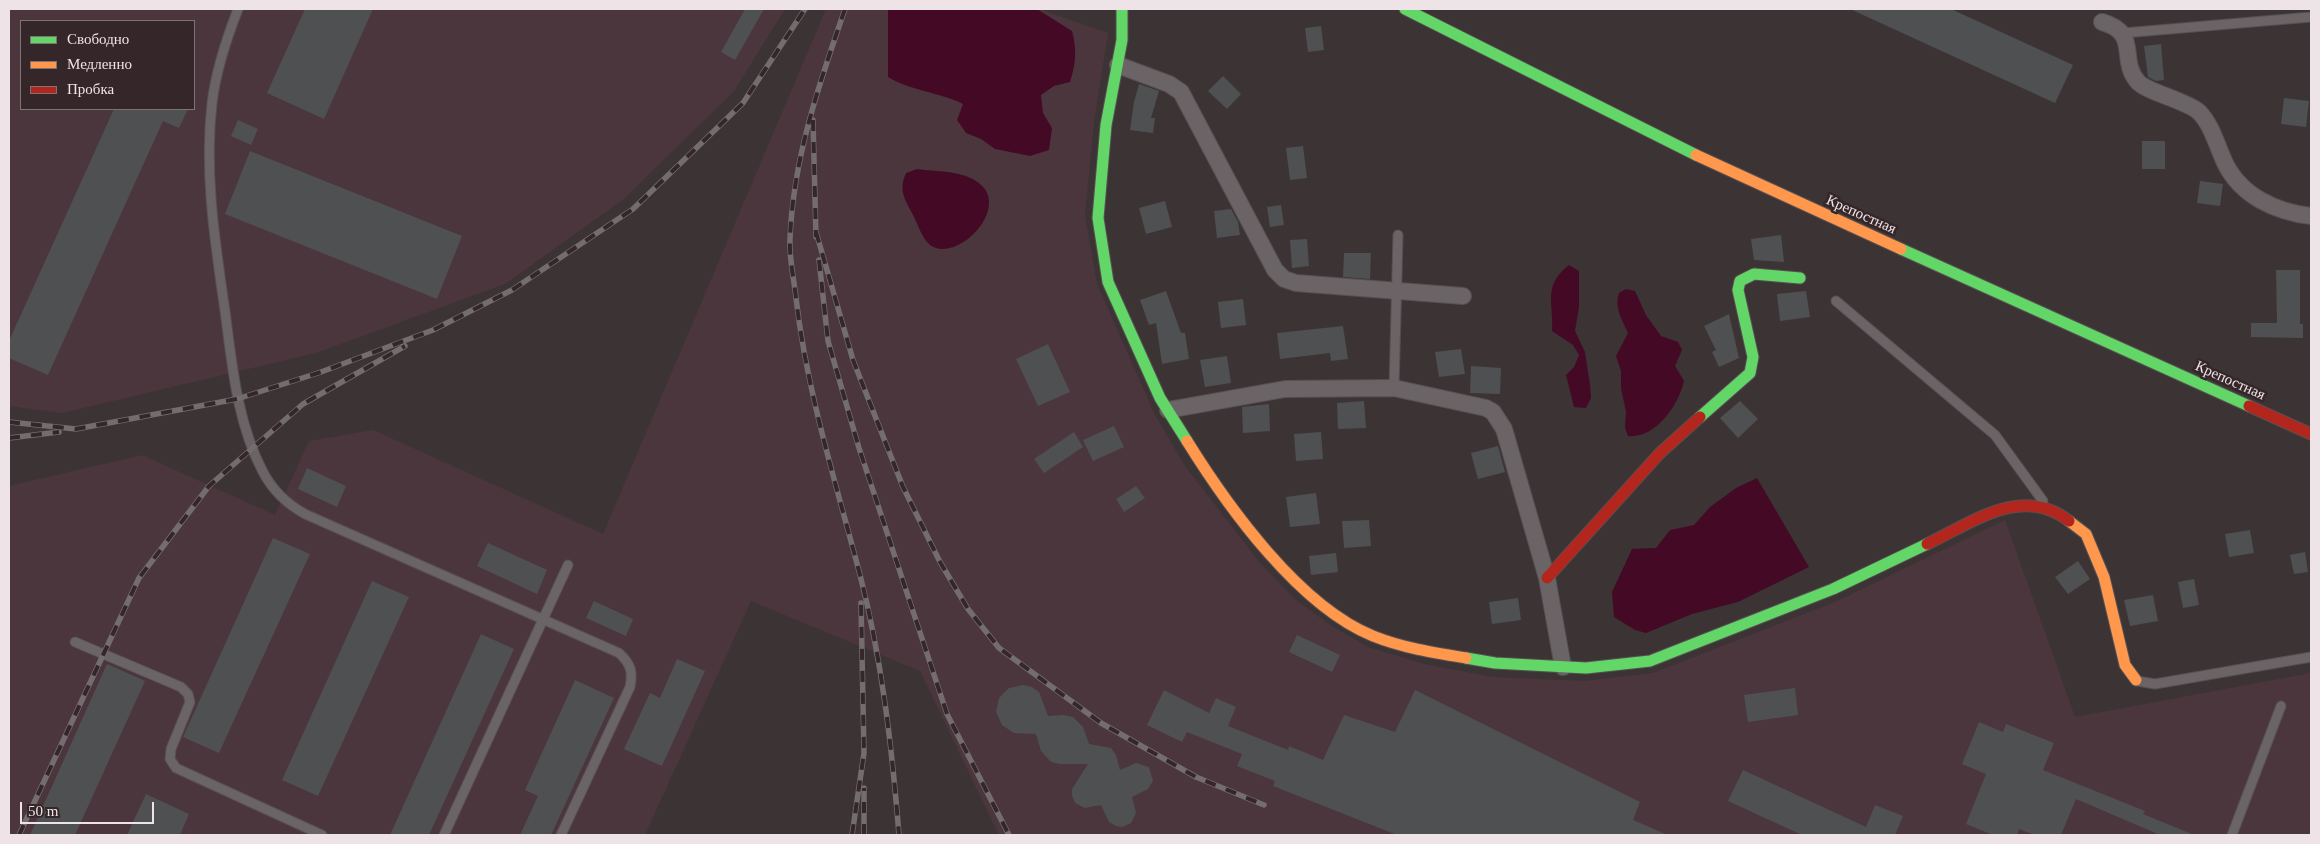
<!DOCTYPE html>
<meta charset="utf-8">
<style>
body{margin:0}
#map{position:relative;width:2320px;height:844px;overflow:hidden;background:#3c3335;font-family:Georgia,serif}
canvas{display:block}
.frame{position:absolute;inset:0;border:10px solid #eee3e6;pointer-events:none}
.legend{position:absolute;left:20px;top:20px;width:175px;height:90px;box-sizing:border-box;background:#35262a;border:1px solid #7f7275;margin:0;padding:6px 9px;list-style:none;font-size:15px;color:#eee3e6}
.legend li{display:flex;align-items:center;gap:10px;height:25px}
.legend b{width:25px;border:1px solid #7f7275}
.scale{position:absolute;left:20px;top:802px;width:134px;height:22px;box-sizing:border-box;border:2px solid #eee3e6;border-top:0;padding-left:6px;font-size:15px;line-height:18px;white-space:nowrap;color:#eee3e6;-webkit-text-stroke:4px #35262a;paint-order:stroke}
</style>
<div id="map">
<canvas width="2320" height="844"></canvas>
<div class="frame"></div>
<ul class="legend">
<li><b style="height:6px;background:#63d668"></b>Свободно</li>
<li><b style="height:6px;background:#ff974d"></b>Медленно</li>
<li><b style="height:6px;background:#b3261e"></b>Пробка</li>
</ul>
<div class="scale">50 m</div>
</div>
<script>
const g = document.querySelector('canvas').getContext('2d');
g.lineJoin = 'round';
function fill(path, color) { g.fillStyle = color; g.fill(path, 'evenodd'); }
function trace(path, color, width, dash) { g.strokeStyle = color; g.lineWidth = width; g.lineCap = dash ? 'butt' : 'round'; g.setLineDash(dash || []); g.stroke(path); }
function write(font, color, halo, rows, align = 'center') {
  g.font = font + ' Georgia,serif'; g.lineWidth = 5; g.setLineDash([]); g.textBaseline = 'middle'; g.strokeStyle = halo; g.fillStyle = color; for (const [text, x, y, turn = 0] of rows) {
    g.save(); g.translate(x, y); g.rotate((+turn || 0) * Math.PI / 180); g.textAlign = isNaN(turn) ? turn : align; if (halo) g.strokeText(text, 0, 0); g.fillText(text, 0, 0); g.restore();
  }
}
fill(new Path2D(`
 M9,9H785L734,91L624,199L505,284L316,353L62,413L9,406ZM21,21H194V109H21Z
 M826,9H1039L1108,33L1094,122L1085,215L1097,284L1155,415L1185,466L1260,563L1297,601L1332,626L1368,647L1424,664L1493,677L1585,681L1653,673L1835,602L2005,520L2075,717L2311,673V835H999L920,671L751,601L645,835H9V486L142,455L275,515L309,441L373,430L603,534Z`), '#4c363d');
fill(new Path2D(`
 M888,9H1037L1072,31C1077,50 1076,63 1070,82L1054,86L1041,95L1043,113L1052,128L1049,150L1030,156L995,149L981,139L966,133L957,120L963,104C939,92 911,91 888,77Z
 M917,169C937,172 959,170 976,181C1015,205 957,265 930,245C922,239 918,224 913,215C905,199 898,191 906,173Z
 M1569,265L1579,271V307L1575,331L1585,352L1590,385L1591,398L1586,408L1574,407L1566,375L1574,367L1579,355L1573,345L1552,331C1554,303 1542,286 1569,265Z
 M1626,289L1635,291L1646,315L1661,336L1678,342L1682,350L1675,366L1684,381C1679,404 1656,439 1628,436L1625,428L1626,412L1621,388V371L1616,356L1628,333C1622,319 1614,308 1619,293Z
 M1757,478L1809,567L1738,602L1692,614L1646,633L1635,630L1614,617L1612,592L1632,549L1656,548L1670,530L1694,525L1710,507L1736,488Z`), '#440a25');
fill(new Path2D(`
 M305,9H373L324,119L267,93Z
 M745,9H764L735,60L721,52Z
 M1850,9H1951L2073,65L2055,103Z
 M1321,26L1324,50L1308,52L1305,28Z
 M2161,44L2164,80L2156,81L2148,77L2144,46Z
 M1223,76L1241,94L1227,109L1208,91Z
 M1139,84L1159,91L1151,118H1155L1153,133L1130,130L1134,102Z
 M2284,98L2309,101L2306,127L2281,124Z
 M114,109H188L179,128L163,121L48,375L9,358V341Z
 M238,120L258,129L251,145L231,136Z
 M2142,141H2165V169H2142Z
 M1303,146L1307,178L1290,180L1286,148Z
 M250,151L462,236L437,299L225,214Z
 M2200,181L2223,184L2220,206L2197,203Z
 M1165,201L1172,227L1146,234L1139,208Z
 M1281,205L1284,225L1270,227L1267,207Z
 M1231,209L1238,222L1240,235L1217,238L1214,211Z
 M1781,235L1784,262L1754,260L1751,239Z
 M1307,239L1309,266L1292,268L1290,240Z
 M1344,253H1371L1370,279L1343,277Z
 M2276,270H2300V324H2303V338L2251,337V323H2277Z
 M1166,291L1181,333H1185L1189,359L1162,364L1156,323L1149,325L1140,300Z
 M1806,291L1810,317L1780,321L1777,294Z
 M1243,299L1246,325L1221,328L1218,302Z
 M1729,314L1739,358L1719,367L1712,352L1716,350L1704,326Z
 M1343,326L1348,359L1331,361L1330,353L1280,359L1277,333Z
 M1048,344L1070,392L1038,406L1016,359Z
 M1461,349L1465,374L1439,377L1435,352Z
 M1227,356L1231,383L1205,387L1200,360Z
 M1471,366L1501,368L1500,394L1470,393Z
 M1364,401L1366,428L1338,429L1337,403Z
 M1740,401L1758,419L1738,438L1720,418Z
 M1269,404L1270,431L1243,433L1242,407Z
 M1114,426L1124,447L1093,461L1083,440Z
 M1074,432L1083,447L1044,473L1034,459Z
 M1321,432L1323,459L1296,461L1294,434Z
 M1498,446L1505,472L1478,479L1471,453Z
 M307,468L346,486L337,507L298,489Z
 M1136,486L1145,498L1124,512L1116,499Z
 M1316,493L1320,524L1290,527L1286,497Z
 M1369,520L1371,546L1344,548L1342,521Z
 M2250,530L2254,553L2229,557L2225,534Z
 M273,538L310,554L219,753L183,737Z
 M488,543L547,570L537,594L477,566Z
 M2305,552L2308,572L2294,574L2290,555Z
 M1336,553L1338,572L1311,575L1309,556Z
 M2078,561L2090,579L2068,594L2055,577Z
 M2194,579L2199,605L2183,608L2178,582Z
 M372,581L409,597L318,796L282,780Z
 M2153,595L2158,621L2130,626L2124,600Z
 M1518,598L1521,620L1492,624L1489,602Z
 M594,601L633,619L626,636L586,618Z
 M481,634L514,649L429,835H390Z
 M1297,635L1340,655L1332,672L1289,652Z
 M677,659L705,671L662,766L624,749L650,693L660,698Z
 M107,664L145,681L75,835H30Z
 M575,680L614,698L551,835H520L538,796L525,790Z
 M1023,685L1032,687L1039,692L1048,716L1064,715L1073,717L1083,727L1089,744L1111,748L1116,755L1120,770L1136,763L1149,767L1153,781L1148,789L1132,797L1136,813L1131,823L1122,827L1116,826L1109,822L1101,805L1085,808L1075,803L1072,795V789L1088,764H1060L1051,762L1041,751L1036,734L1014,733L1002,725L996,712L999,698L1009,688Z
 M1795,688L1798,715L1748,722L1744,695Z
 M1164,690L1209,713L1216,698L1236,707L1228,726L1288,750L1289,746L1323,760L1344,715L1395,732L1415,690L1640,802L1633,820L1668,835H1397L1273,786L1275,781L1237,766L1242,754L1187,732L1182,742L1147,725Z
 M1979,722L2003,732L2006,724L2054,743L2043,770L2145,811L2143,814L2194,835H2160L2076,799L2061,835H2035L2019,829L2017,835H1993L1966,824L1986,774L1962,764Z
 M1743,770L1866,827L1875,805L1903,816L1895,835H1802L1728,801Z
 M146,794L189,814L180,835H127Z`), '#4f5051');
const lane = new Path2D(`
 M238,9C226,40 216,70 212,103C204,173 215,242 225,311C232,364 237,423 263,472C273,491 287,504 305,514L619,653C631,664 633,672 630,687L561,835
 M2123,33L2311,17
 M1836,301L1995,435L2043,501
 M1394,388L1398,235
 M75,642L181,687L188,694L190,702L171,749L170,759L176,768L322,835
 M2137,681L2155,684L2311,657
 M444,835L568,565
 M2232,835L2281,706`);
const street = new Path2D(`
 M2102,22C2141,33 2118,60 2138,82C2147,92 2187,101 2199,112C2212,125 2217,146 2225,163C2241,196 2276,212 2311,216
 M1118,65L1169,84L1181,92L1275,270L1284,279L1296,283L1463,296
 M1168,410L1285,389L1394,388L1486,408L1493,412L1504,429L1547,578L1563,667`);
const fast = new Path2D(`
 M1122,9V40L1106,125L1098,218L1108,282L1160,398L1187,441
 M1405,9L1696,155
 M1901,249L2249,406
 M1700,417L1750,373L1753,357L1738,290L1740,281L1754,274L1800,278
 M1466,658L1495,663L1586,668L1650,661L1833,589L1927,544`);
const slow = new Path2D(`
 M1696,155L1901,249
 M1187,441C1228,507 1299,606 1373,636C1403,648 1435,653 1466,658
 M2069,521L2086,534L2104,577L2125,665L2136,680`);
const jam = new Path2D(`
 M2249,406L2311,434
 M1927,544C1972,523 2022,484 2069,521
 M1547,578L1660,453L1700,417`);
trace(lane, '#575052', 11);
trace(street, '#575052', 18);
trace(fast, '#575052', 13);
trace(slow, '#575052', 13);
trace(jam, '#575052', 13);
trace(lane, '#6b6466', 9);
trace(street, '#6b6466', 16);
trace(fast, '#63d668', 11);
trace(slow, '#ff974d', 11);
trace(jam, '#b3261e', 11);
const rail = new Path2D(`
 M845,9C819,84 793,159 790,239C789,258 794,279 796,298C807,393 836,483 860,575C882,660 892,748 899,835
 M813,120L816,237
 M816,232L853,360L903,487L940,562L968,609L999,648L1101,723L1196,777L1264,805
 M819,260L828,341L859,448L947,714L1009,835
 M9,422L76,429L237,399L321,372L433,330L512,290L633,209L743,103L805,9
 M9,438L59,432
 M19,835L139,578L209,486L303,404L405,346
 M852,835L864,753L861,603
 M864,835V788`);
trace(rail, '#736d6f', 5.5);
trace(rail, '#35262a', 4, [11]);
write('15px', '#eee3e6', '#35262a', [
 ["Крепостная",1861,215,24],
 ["Крепостная",2230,381,24]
]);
</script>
